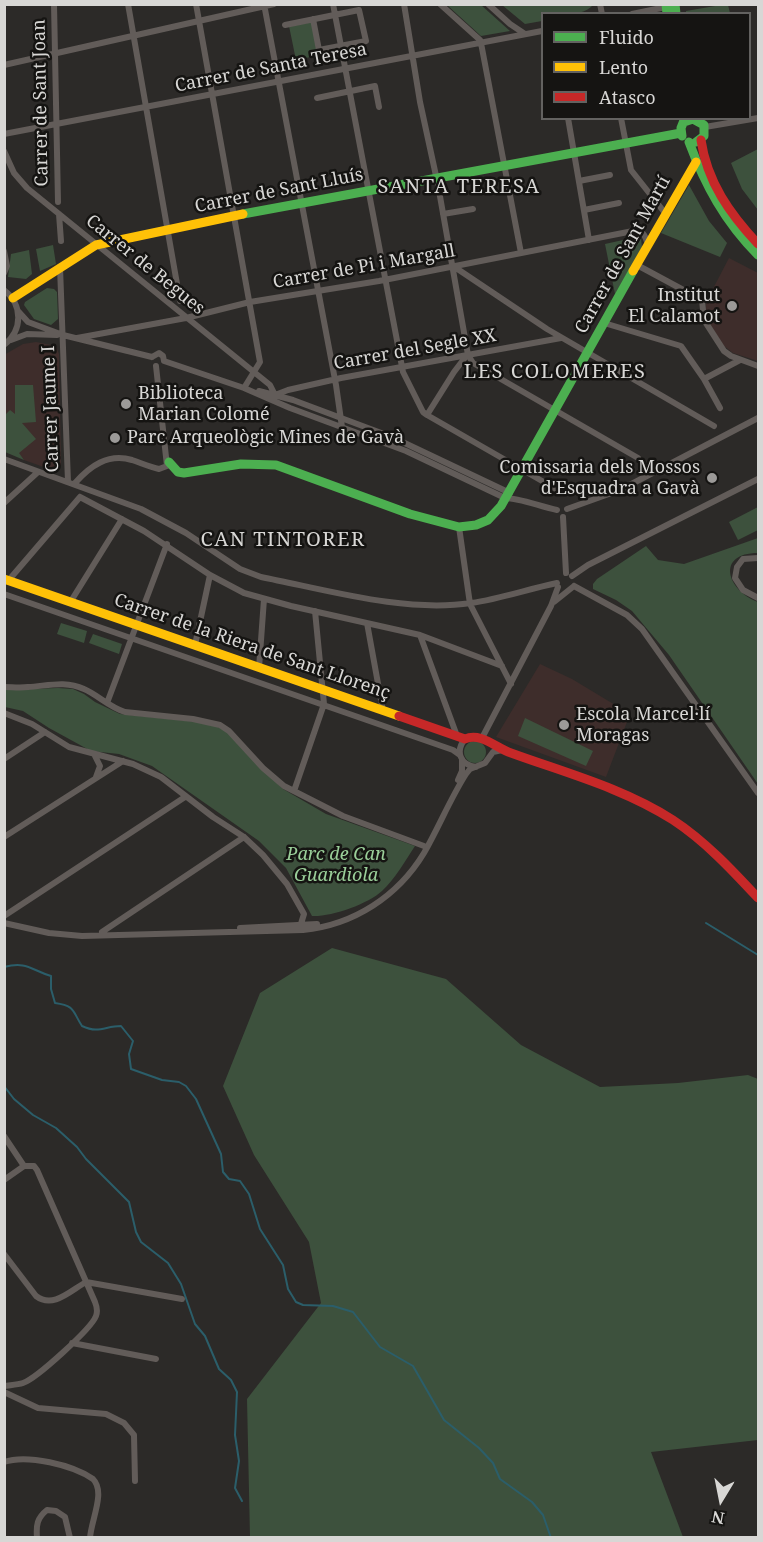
<!DOCTYPE html>
<meta charset="utf-8">
<style>
body{margin:0}
#map{position:relative;width:763px;height:1542px;overflow:hidden;background:#2c2a28;font-family:"Noto Serif",serif}
canvas{display:block}
.frame{position:absolute;inset:0;border:6px solid #d8d7d5;pointer-events:none}
.legend{position:absolute;left:541px;top:12px;width:210px;height:108px;box-sizing:border-box;background:#151412;border:2px solid #636260;margin:0;padding:8px 10px;list-style:none;font-size:18px;color:#d8d7d5}
.legend li{display:flex;align-items:center;gap:12px;height:30px}
.legend b{width:30px;border:2px solid #636260}
.north{position:absolute;left:691px;top:1470px;width:60px;height:60px;-webkit-text-stroke:4px #151412;paint-order:stroke;rotate:190deg;font-size:16px;font-weight:700;line-height:24px;text-align:center;color:#d8d7d5}
.north::after{content:'';display:block;margin:auto;width:21px;height:27px;background:#d8d7d5;clip-path:polygon(50% 0,100% 100%,50% 72%,0 100%)}
</style>
<div id="map">
<canvas width="763" height="1542"></canvas>
<div class="frame"></div>
<ul class="legend">
<li><b style="height:8px;background:#4caf50"></b>Fluido</li>
<li><b style="height:8px;background:#ffc107"></b>Lento</li>
<li><b style="height:8px;background:#c62828"></b>Atasco</li>
</ul>
<div class="north">N</div>
</div>
<script>
const g = document.querySelector('canvas').getContext('2d');
g.lineJoin = 'round';
function fill(path, color) { g.fillStyle = color; g.fill(path, 'evenodd'); }
function trace(path, color, width, dash) { g.strokeStyle = color; g.lineWidth = width; g.lineCap = dash ? 'butt' : 'round'; g.setLineDash(dash || []); g.stroke(path); }
function write(font, color, halo, rows, align = 'center') {
  g.font = font + ' "Noto Serif",serif'; g.lineWidth = 5; g.setLineDash([]); g.textBaseline = 'middle'; g.strokeStyle = halo; g.fillStyle = color; for (const [text, x, y, turn = 0] of rows) {
    g.save(); g.translate(x, y); g.rotate((+turn || 0) * Math.PI / 180); g.textAlign = isNaN(turn) ? turn : align; if (halo) g.strokeText(text, 0, 0); g.fillText(text, 0, 0); g.restore();
  }
}
fill(new Path2D(`
 M729,258L758,273V361L733,353L724,346L706,319V302Z
 M36,342L56,346L59,354L61,465L55,471L24,460L5,437L4,355L23,344Z
 M540,664L572,679L630,714L606,777L496,737Z`), '#3e2d2b');
fill(new Path2D(`
 M594,4C582,18 560,14 542,14V21L525,24L502,5Z
 M447,5H481L510,31L481,36Z
 M721,5H728L730,13H686V11Z
 M313,22L320,55L296,60L289,26Z
 M758,149V210L742,189L731,163Z
 M689,185L709,221L727,243L720,257L661,233Z
 M632,238L641,239L642,247L615,294L605,244Z
 M53,245L56,264L40,271L36,249Z
 M29,250L32,274L26,279L8,277L11,254Z
 M47,288L54,289L57,292L58,319L51,325L34,319L24,305L25,302Z
 M15,385H33L36,422L22,423L36,439L19,453L24,460L5,452V415L10,410L15,414Z
 M758,507V530L738,540L729,522Z
 M758,538V553C716,553 726,590 758,602V784L669,655L632,611L616,600L593,589V584L597,579L646,546L658,560L684,564Z
 M61,623L87,631L84,643L57,634Z
 M93,634L122,644L119,654L89,643Z
 M58,688L73,689L84,694L95,702L120,714L208,723L225,730L283,789L326,814L415,846C405,861 395,879 382,891C368,904 331,917 312,916L286,868L259,841L152,766L119,754L91,751L49,728L23,711L5,707V690Z
 M525,718L593,751L586,766L518,736Z
 M464 752a11 11 0 1 1 22 0a11 11 0 1 1-22 0Z
 M332,948L446,979L521,1045L600,1087L678,1083L748,1075L758,1079V1440L651,1452L683,1537H250L247,1399L321,1303L309,1242L254,1155L223,1086L260,993Z`), '#3d513d');
trace(new Path2D(`
 M706,923L758,955
 M4,967C27,961 31,970 51,976V989L55,1003C76,1006 72,1011 82,1026C99,1034 105,1026 121,1026L133,1041L129,1054L131,1069L162,1080L179,1082L186,1086L196,1099L221,1154L223,1172L229,1179L240,1181L249,1194L260,1229L283,1265L288,1289L296,1302L303,1305L333,1306L353,1312L380,1347L413,1366L444,1420L479,1448L493,1463L500,1479L532,1502L543,1515L551,1538
 M4,1086L14,1099L33,1115L56,1128L77,1147L86,1159L129,1202L136,1232L141,1242L168,1263L181,1284L195,1324L205,1336L219,1369L231,1380L237,1392L235,1435L239,1461L235,1488L242,1501`), '#2b5e6a', 2);
trace(new Path2D(`
 M54,4L58,202
 M128,4L180,301
 M196,4L260,362L244,388
 M264,4L336,385L342,427
 M333,4L403,372L423,412L427,415L556,489
 M404,4L420,102L438,185L468,355L473,363L638,458
 M440,4L480,40L481,43L521,253
 M488,4L510,24L525,34
 M600,4L602,14
 M632,14L666,7
 M285,25L359,10L366,41L319,50L313,19
 M4,65L274,4
 M317,98L375,86L379,107
 M568,118L589,240
 M621,118L631,170L665,213
 M705,127L758,118
 M4,134L542,31
 M4,151L14,173L27,188L270,385L275,395
 M579,181L610,175
 M584,210L619,203
 M59,214L61,241
 M443,214L473,209
 M4,251L7,266L4,273
 M637,265L702,300L704,320L724,351L731,356L758,366
 M453,266L547,329L714,426
 M60,267L68,482
 M4,290C23,305 23,330 4,345
 M18,311L28,322L63,335L152,357
 M604,323L681,346L704,379L720,408
 M77,338L186,318L250,302L379,281L633,231C644,231 645,235 648,245
 M11,340L27,334L57,335
 M152,357L159,353L163,356L164,361
 M164,361L244,388L290,408L406,451L505,498C520,498 541,507 557,510
 M704,379L740,360
 M259,391L293,400L392,437L510,493
 M275,395L288,390L341,378L561,338
 M427,415L454,372L467,355
 M4,459L141,509L186,533L240,569L261,577C327,590 405,613 471,603C500,599 528,589 557,583
 M75,483C90,466 108,453 132,460C141,463 150,467 159,469L167,466L156,366
 M80,497L144,531L210,575L244,593L291,606L420,635L502,666
 M4,503L38,472
 M567,509L620,490L758,418
 M563,517L566,573
 M459,527L470,604L511,684
 M758,558L743,559L737,567L735,578L743,590L758,598
 M572,576L588,565L758,479
 M8,581L80,497
 M574,586L627,615L642,629L758,793
 M4,594L453,750L460,755
 M71,601L122,519
 M554,602L574,586
 M367,623L383,711
 M420,635L457,736
 M195,645L210,575
 M259,668L264,599
 M4,687C12,687 20,688 28,687C47,686 65,680 84,689C98,695 109,707 125,712L193,719L220,725L229,731L263,768L284,786L343,816L424,846
 M107,703L167,544
 M4,713L32,724L69,747L133,764L161,777L213,817L244,837L263,855L287,884L304,914L300,927
 M482,738L551,606L558,587
 M465,739C455,751 460,765 476,767
 M94,754L100,766L96,777
 M4,759L45,732
 M458,780L462,771V760
 M294,791L324,704L315,611
 M4,837L123,761
 M4,916L185,797
 M4,923L49,933L82,936L303,930C354,925 398,896 424,853C439,827 450,799 466,774L470,769L485,763L493,752L502,750
 M240,928L317,924
 M102,932L244,837
 M4,1136L24,1166
 M4,1180L24,1166H34L37,1170L95,1302C97,1307 98,1311 96,1316C91,1329 37,1378 23,1383C17,1385 10,1385 4,1386
 M4,1254L36,1296C53,1309 70,1291 86,1282
 M86,1282L182,1299
 M72,1343L156,1359
 M4,1392L38,1408L106,1414L124,1423L134,1435L135,1481
 M4,1462C27,1454 73,1465 93,1479C106,1492 91,1520 90,1538
 M37,1538C36,1525 37,1518 47,1510L56,1511L65,1517L70,1538`), '#625c59', 6);
trace(new Path2D(`
 M666,4L667,14
 M675,4L676,14
 M684,122L693,119L704,125V136L696,142
 M682,136L681,128L685,118
 M689,142C705,185 725,222 758,255
 M243,214L681,133
 M169,462L178,472L184,473L241,464L276,465L410,514L459,527L476,525L488,520L501,506L633,271`), '#4caf50', 9);
trace(new Path2D(`
 M633,271L696,162
 M13,298L96,245L243,214
 M4,579L399,716`), '#ffc107', 9);
trace(new Path2D(`
 M701,140C707,182 730,214 758,244
 M399,716L465,739C481,732 496,748 511,753C566,773 623,788 673,820C705,841 732,870 758,898`), '#c62828', 9);
for (const [x, y, r, color] of [
 [732,306,6,"#9c9a98"],
 [126,404,6,"#9c9a98"],
 [115,438,6,"#9c9a98"],
 [712,478,6,"#9c9a98"],
 [564,725,6,"#9c9a98"]
]) { const dot = new Path2D(); dot.arc(x, y, r, 0, 2 * Math.PI); g.fillStyle = color; g.fill(dot); trace(dot, '#151412', 2); }
write('18px', '#d8d7d5', '#151412', [
 ["Carrer de Santa Teresa",271,68,-11],
 ["Carrer de Sant Joan",41,103,-91],
 ["Carrer de Sant Lluís",279,191,-11],
 ["Carrer de Sant Martí",623,255,-61],
 ["Carrer de Begues",145,265,39],
 ["Carrer de Pi i Margall",364,267,-10],
 ["Carrer del Segle XX",415,350,-10],
 ["Carrer Jaume I",51,409,-92],
 ["Carrer de la Riera de Sant Llorenç",252,647,19]
]);
write('18px', '#d8d7d5', '#151412', [
 ["Institut",720,296,"right"],
 ["El Calamot",720,317,"right"],
 ["Biblioteca",138,394],
 ["Marian Colomé",138,415],
 ["Parc Arqueològic Mines de Gavà",127,438],
 ["Comissaria dels Mossos",700,468,"right"],
 ["d'Esquadra a Gavà",700,489,"right"],
 ["Escola Marcel·lí",576,715],
 ["Moragas",576,736]
], 'left');
write('italic 18px', '#9acf99', '#151412', [
 ["Parc de Can",336,855],
 ["Guardiola",336,876]
]);
g.letterSpacing = '1.5px';
write('20px', '#d8d7d5', '#151412', [
 ["SANTA TERESA",459,187],
 ["LES COLOMERES",555,372],
 ["CAN TINTORER",283,540]
]);
g.letterSpacing = '0px';
</script>
